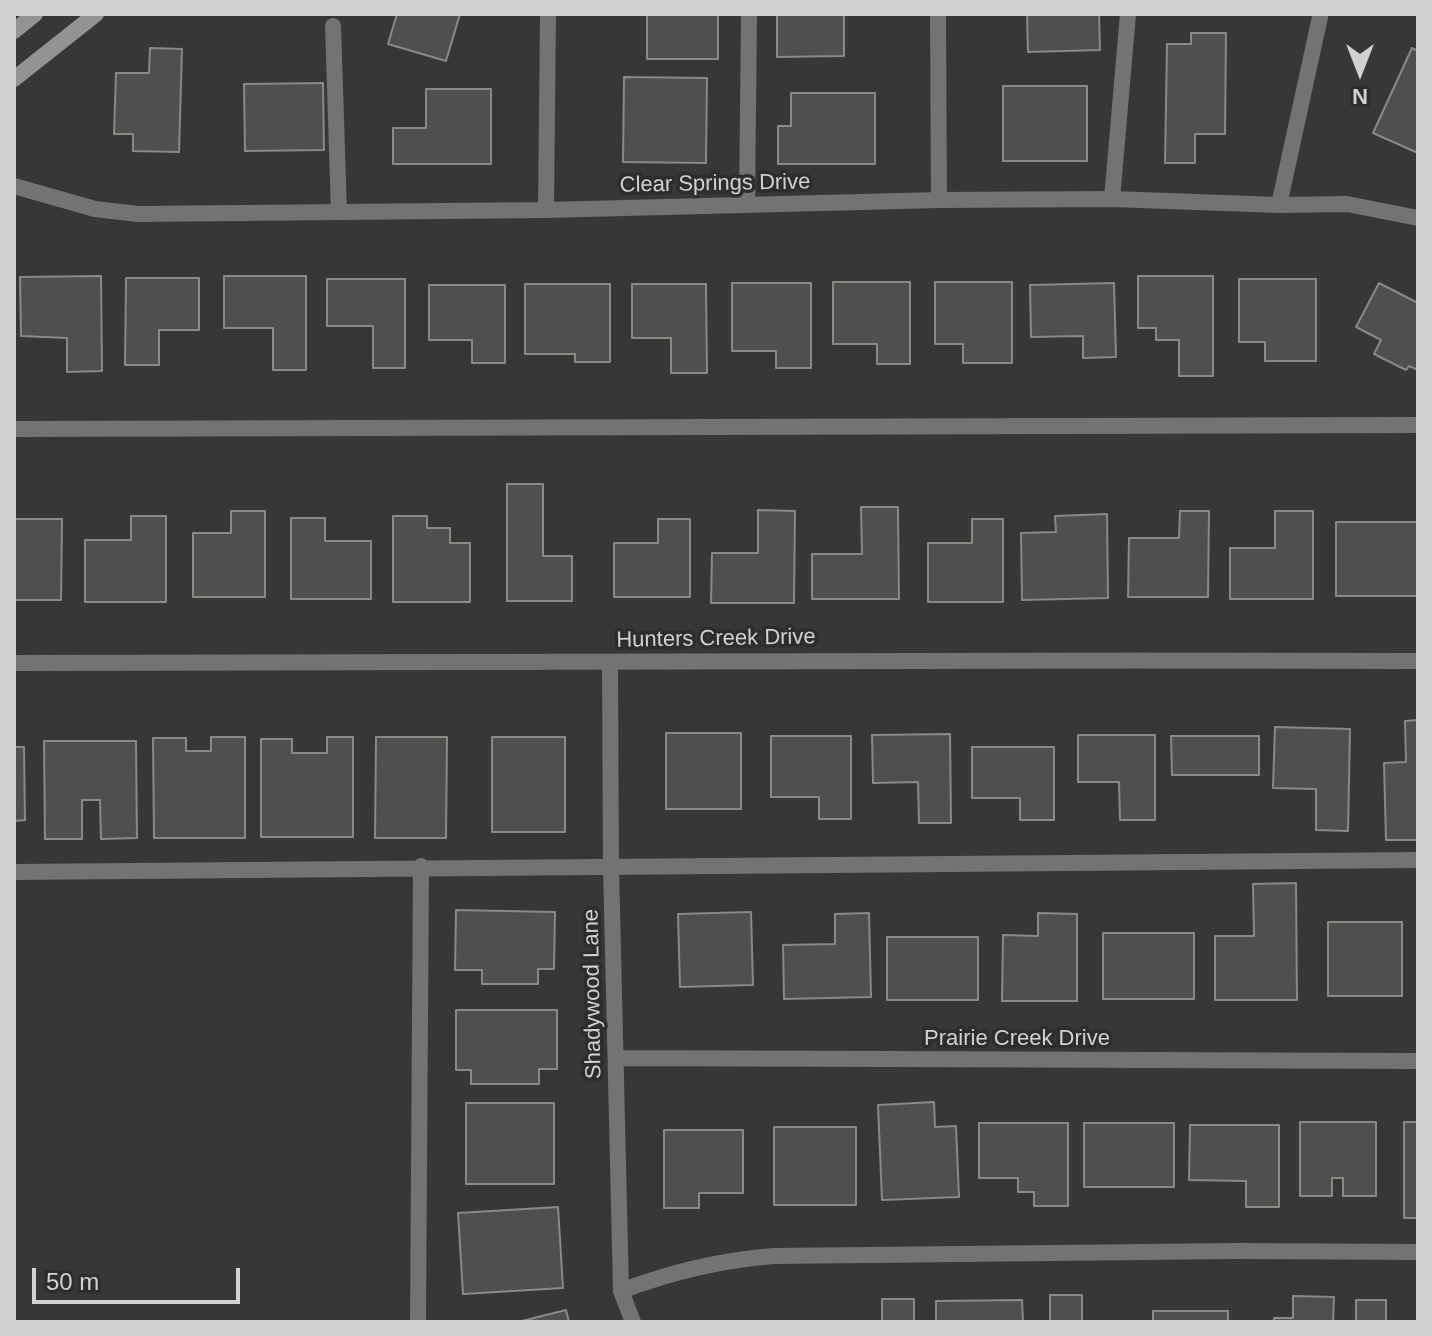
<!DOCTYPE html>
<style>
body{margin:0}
#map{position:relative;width:1432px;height:1336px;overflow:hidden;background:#363836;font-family:Arial,sans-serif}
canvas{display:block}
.frame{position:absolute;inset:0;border:16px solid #d1d2d0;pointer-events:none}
.north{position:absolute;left:1320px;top:32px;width:80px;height:80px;-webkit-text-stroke:6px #2c2e2c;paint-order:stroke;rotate:180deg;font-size:22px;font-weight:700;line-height:32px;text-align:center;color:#d1d2d0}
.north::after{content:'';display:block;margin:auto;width:28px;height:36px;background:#d1d2d0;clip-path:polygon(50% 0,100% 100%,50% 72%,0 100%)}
.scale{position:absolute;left:32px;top:1268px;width:208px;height:36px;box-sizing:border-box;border:4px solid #d1d2d0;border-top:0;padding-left:10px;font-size:24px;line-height:28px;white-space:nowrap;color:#d1d2d0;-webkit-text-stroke:6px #2c2e2c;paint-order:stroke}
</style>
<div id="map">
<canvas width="1432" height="1336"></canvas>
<div class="frame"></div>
<div class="north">N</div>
<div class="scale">50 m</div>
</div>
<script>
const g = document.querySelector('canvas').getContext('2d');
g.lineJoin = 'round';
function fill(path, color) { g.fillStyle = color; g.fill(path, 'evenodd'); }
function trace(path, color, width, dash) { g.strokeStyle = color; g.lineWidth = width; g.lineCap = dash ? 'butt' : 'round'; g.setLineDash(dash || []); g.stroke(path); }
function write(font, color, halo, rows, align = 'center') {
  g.font = font + ' Arial,sans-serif'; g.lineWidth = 7; g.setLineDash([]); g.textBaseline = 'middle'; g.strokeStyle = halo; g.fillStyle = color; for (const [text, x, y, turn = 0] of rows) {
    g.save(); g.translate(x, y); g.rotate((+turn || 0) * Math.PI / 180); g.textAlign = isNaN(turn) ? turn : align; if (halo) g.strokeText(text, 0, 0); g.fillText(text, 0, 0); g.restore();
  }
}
const building = new Path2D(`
 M397,14H460L446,61L388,44Z
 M647,14H718V59H647Z
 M777,14H844V56L777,57Z
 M1027,14H1099L1100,50L1028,52Z
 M1191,33H1226L1225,134H1195V163H1165L1167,44H1191Z
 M150,48L182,49L179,152L133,151V134H114L116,73H149Z
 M1412,48L1418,51V153L1373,133Z
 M624,77L707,78L706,163L623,162Z
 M323,83L324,150L245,151L244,84Z
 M1003,86H1087V161H1003Z
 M426,89H491V164H393V128H426Z
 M791,93H875V164H778V126H791Z
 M101,276L102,371L67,372V338L21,336L20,277Z
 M224,276H306V370H273V328H224Z
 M1138,276H1213V376H1179V340H1156V328H1138Z
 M126,278H199V330H159V365H125Z
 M327,279H405V368H373V326H327Z
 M1239,279H1316V361H1265V342H1239Z
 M833,282H910V364H877V344H833Z
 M935,282H1012V363H963V344H935Z
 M732,283H811V368H776V351H732Z
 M1114,283L1116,357L1083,358V336L1031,337L1030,285Z
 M1379,283L1418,303V370L1409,366L1406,370L1374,354L1381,340L1356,327Z
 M525,284H610V362H575V354H525Z
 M632,284H706L707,373H671V338H632Z
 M429,285H505V363H472V340H429Z
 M507,484H543V556H572V601H507Z
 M861,507H898L899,599H812V554H862Z
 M758,510L795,511L794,603H711L712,553H758Z
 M231,511H265V597H193V533H231Z
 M1180,511H1209L1208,597H1128L1129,538H1179Z
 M1275,511H1313V599H1230V548H1275Z
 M1107,514L1108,598L1022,600L1021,533L1056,532L1055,516Z
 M131,516H166V602H85V540H131Z
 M393,516H427V528H450V543H470V602H393Z
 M291,518H325V541H371V599H291Z
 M14,519H62L61,600H14Z
 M658,519H690V597H614V543H658Z
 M972,519H1003V602H928V543H972Z
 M1336,522H1418V596H1336Z
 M1418,720V840H1386L1384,763L1406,762L1405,721Z
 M1275,727L1350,729L1348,831L1316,830V789L1273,788Z
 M666,733H741V809H666Z
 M950,734L951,823H919L918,782L873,783L872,735Z
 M1078,735H1155V820H1120L1119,782H1078Z
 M771,736H851V819H819V797H771Z
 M1171,736H1259V775H1172Z
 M211,737H245V838H154L153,738H186V751H211Z
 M327,737H353V837H261V739H292V753H327Z
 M376,737H447L446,838H375Z
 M492,737H565V832H492Z
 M44,741H136L137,838L101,839L100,800H82V839H45Z
 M14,747H24L25,820L14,821Z
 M972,747H1054V820H1020V798H972Z
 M1296,883L1297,1000H1215V936H1254L1253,884Z
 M456,910L555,912L554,969H538V984H482V970H455Z
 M751,912L753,985L680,987L678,914Z
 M869,913L871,997L784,999L783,945L835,944V914Z
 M1038,913L1077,914V1001H1002L1003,935L1038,936Z
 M1328,922H1402V996H1328Z
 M1103,933H1194V999H1103Z
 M887,937H978V1000H887Z
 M456,1010H557V1069H539V1084H471V1070H456Z
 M934,1102L935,1127L956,1126L959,1197L882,1200L878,1105Z
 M466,1103H554V1184H466Z
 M1300,1122H1376V1196H1343V1178H1332V1196H1300Z
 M1404,1122H1418V1218H1404Z
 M979,1123H1068V1206H1034V1192H1018V1178H979Z
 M1084,1123H1174V1187H1084Z
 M1190,1125H1279V1207H1246V1181L1189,1180Z
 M774,1127H856V1205H774Z
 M664,1130H743V1193H699V1208H664Z
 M558,1207L563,1288L463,1294L458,1213Z
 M1050,1295H1082V1322H1050Z
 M1293,1296L1334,1297L1333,1322H1274V1318H1293Z
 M882,1299H914V1322H882Z
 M1022,1300L1023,1322H936V1301Z
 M1356,1300H1386V1322H1356Z
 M566,1310L569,1322H518Z
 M1153,1311H1228V1322H1153Z`);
fill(building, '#4f4f4d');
trace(building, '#898986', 2);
trace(new Path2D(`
 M333,26L339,212
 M1112,199L1128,14
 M747,205L749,14
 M14,429L1418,425
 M14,872L1418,860
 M621,1291C671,1272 720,1260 774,1256L1236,1251L1418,1252
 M418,1322L421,866`), '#727372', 16);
trace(new Path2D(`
 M938,14L939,200
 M14,186L95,209L138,214L546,210L939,200L1112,199L1279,205L1347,204L1418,218
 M1279,205L1320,17
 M546,210L548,15
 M14,663C482,663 950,659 1418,661
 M610,663L611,866L621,1291L633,1322
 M616,1058L1418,1061`), '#727372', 16);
trace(new Path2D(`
 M14,31L35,14
 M14,79L96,14`), '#929493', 16);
write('22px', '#d1d2d0', '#2c2e2c', [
 ["Clear Springs Drive",715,184,-1],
 ["Hunters Creek Drive",716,639,-1],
 ["Shadywood Lane",593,994,-91],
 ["Prairie Creek Drive",1017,1039]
]);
</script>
